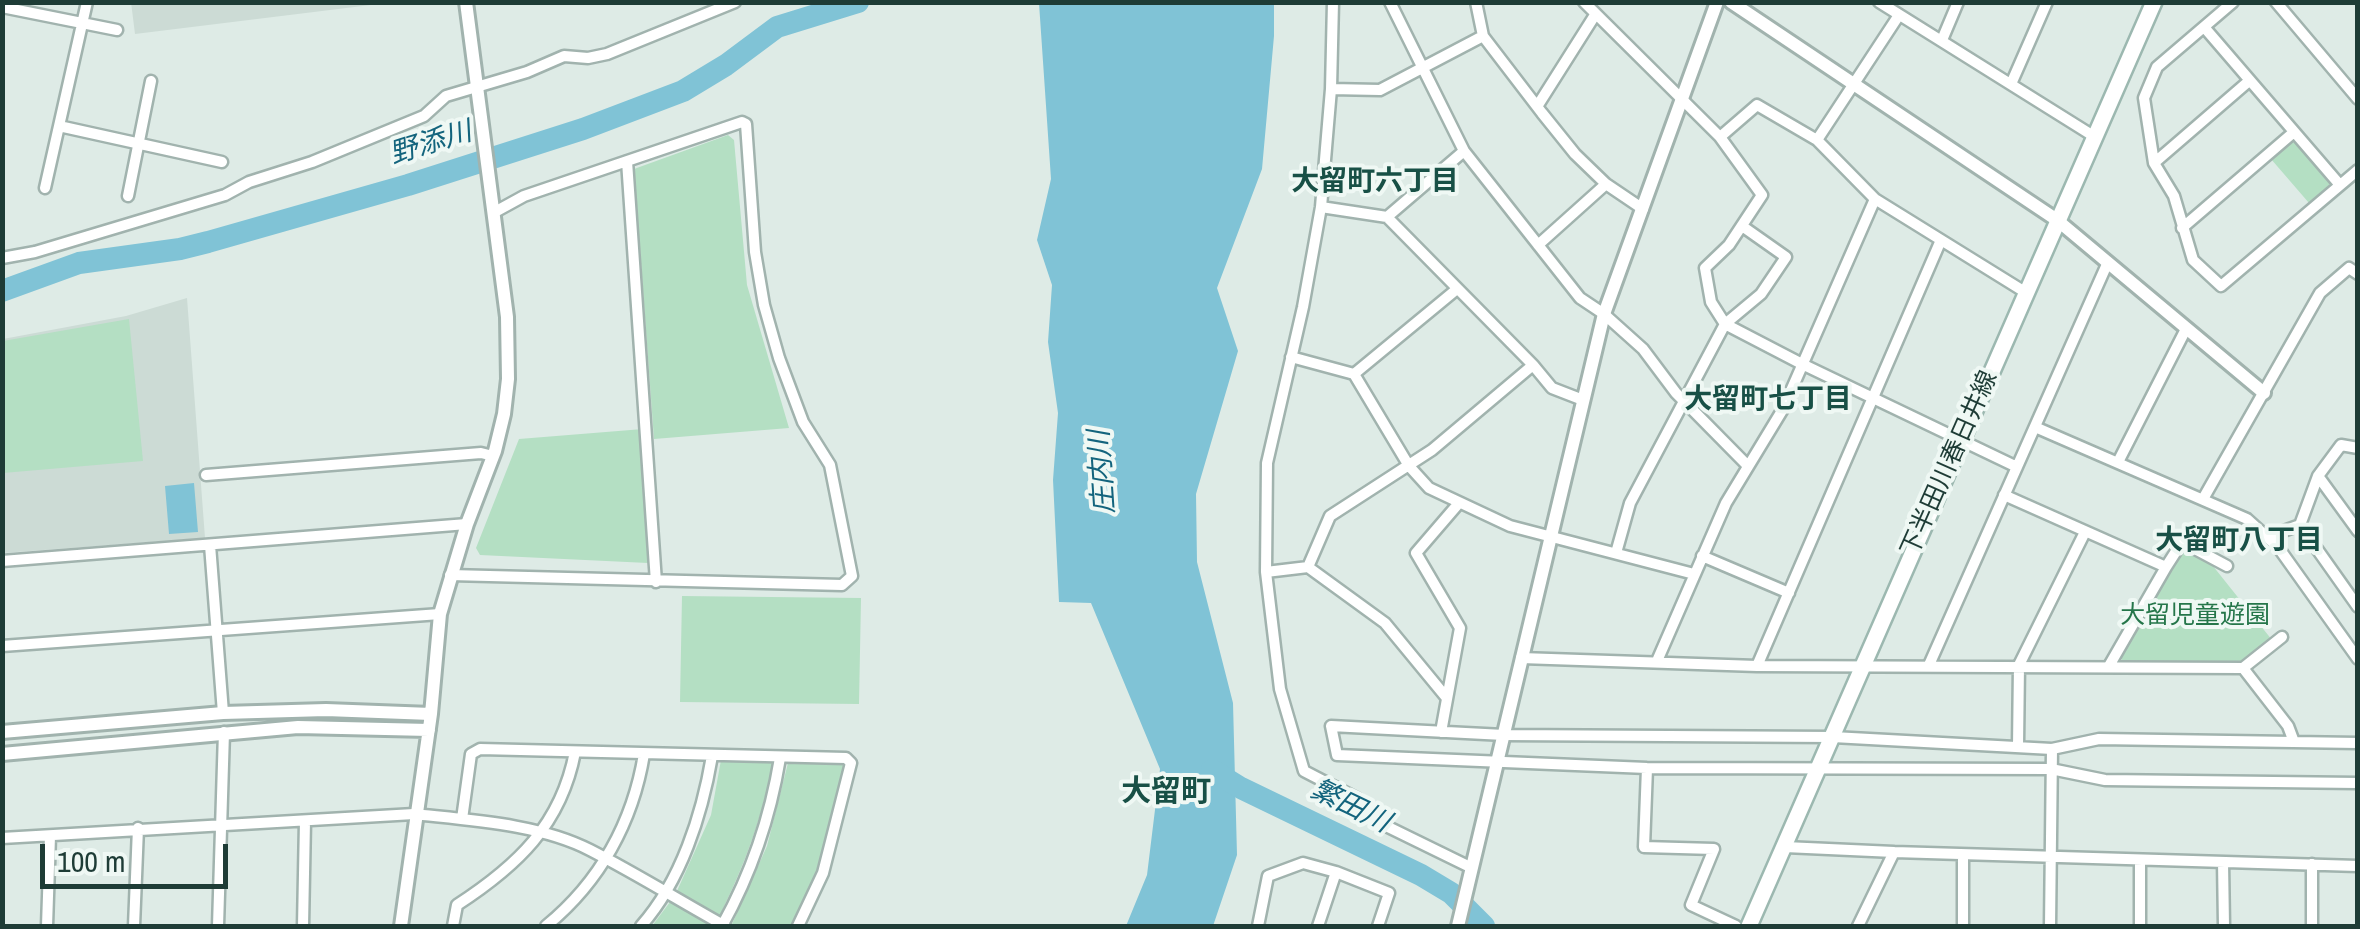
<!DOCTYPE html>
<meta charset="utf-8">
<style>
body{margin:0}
#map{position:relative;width:2360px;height:929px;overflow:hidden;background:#deebe6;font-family:"Archivo Narrow",sans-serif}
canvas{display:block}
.frame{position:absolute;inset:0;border:5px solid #1e3c36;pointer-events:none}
.scale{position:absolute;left:40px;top:844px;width:188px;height:45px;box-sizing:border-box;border:5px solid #1e3c36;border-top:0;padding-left:12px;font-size:30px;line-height:35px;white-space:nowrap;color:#1e3c36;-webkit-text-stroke:8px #eff8f4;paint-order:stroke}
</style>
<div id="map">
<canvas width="2360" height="929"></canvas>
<div class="frame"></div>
<div class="scale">100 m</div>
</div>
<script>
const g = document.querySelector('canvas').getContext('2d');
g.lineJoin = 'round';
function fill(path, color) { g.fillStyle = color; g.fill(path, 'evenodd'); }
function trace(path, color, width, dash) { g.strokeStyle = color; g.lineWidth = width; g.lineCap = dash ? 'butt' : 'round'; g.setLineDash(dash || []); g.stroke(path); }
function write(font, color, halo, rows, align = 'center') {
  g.font = font + ' "Archivo Narrow","Noto Sans JP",sans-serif'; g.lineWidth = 8; g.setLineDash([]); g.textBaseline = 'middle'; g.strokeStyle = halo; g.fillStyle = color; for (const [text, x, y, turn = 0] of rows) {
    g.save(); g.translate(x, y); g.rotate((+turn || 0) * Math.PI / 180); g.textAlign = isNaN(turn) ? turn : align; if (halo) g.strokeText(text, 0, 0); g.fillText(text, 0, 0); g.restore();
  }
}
fill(new Path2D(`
 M131,2H387V3L135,34Z
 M187,298L205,538L3,553V339L126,316Z`), '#ccdbd5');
fill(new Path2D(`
 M728,135L734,140L747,285L789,428L654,439L634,169Z
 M2291,142L2297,143L2329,180V187L2309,203L2271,159Z
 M129,319L143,461L3,473V341Z
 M643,429L648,563L480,555L476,548L519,439Z
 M2186,548L2209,561L2272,640L2246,660L2238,662L2123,661L2120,657L2180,550Z
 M682,596L861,598L859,704L680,702Z
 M721,760L773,761C762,819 745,864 719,917L677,891L711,815Z
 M788,763H845C836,819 823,879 792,926H736L732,924L767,846Z
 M670,902L711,926H652Z`), '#b4dfc3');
fill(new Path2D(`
 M1039,3H1274V36L1262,169L1217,288L1238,351L1196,494L1197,562L1233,703L1237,855L1213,926H1126L1147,875L1160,769L1091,603L1059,602L1053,480L1058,413L1048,342L1052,285L1037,240L1051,179Z
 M194,483L198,532L169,534L165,486Z`), '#80c3d6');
trace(new Path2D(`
 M2,291L79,263L180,249L208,242L408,185L583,129L683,91L726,65L777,27L858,2
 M1212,770L1241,788L1421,875L1451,893L1484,926`), '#80c3d6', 22);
const minor = new Path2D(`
 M1333,2L1331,89L1321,207L1303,307L1267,463L1266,572L1280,689L1304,771L1358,799L1382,824L1472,868
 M1390,2L1464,151L1580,298L1604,314L1643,349L1676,393L1748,466
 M1476,2L1483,36L1542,113L1575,154L1606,184L1643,209
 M1584,2L1720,137L1762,195L1729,245L1705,268L1711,302L1725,324L1802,364L2017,467
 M1879,2L2095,137
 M2233,2L2157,67L2144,98L2154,163L2174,196L2193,260L2221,286L2358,170
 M2276,2L2358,99
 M2,7L117,30
 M2204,27L2340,185
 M1942,40L1958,2
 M2011,84L2047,2
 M1331,89L1380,90L1483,36
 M1538,105L1595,15
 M59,126L222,162
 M1720,137L1757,105L1817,140L1875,199L2025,292
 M1817,140L1899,15
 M627,161L656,582
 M2154,163L2249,81
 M45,188L87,2
 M128,196L151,81
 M1321,207L1387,217L1533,365L1552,388L1583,400
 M1387,217L1464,151
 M2182,228L2294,132
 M1538,245L1606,184
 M2,258L35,252L225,195L249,182L312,162L424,116L446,96L527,72L564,56L588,58L607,54L735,2
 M1291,357L1354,374L1409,466L1429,488L1510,526L1694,574
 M1354,374L1457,289
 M2035,427L2247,519L2278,547L2358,659
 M2118,462L2186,329
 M206,475L481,453L493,456
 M2318,476L2358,531
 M2004,495L2166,567L2109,666
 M2203,499L2320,293L2349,268L2358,274
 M2300,525L2358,607
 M2267,537L2300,525L2318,476L2341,445L2358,448
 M210,545L223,713
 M1616,553L1630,503L1725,324L1761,294L1786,257L1742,226
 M1702,556L1789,593
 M2,561L467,524
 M1308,567L1330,516L1432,450L1533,365
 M2166,567L2182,542L2227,566
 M1266,572L1308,567L1385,623L1446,697
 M450,575L842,585L852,576L830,465L803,422L779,358L764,305L755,252L746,124L742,122L524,196L493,213
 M2,646L440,614
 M1521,658L1757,666L2243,668L2282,637
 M1657,661L1726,503L1783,409L1875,199
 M1929,665L2108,262
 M1757,666L1941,240
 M2243,668L2288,726L2294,742
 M1441,732L1460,628L1416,553L1459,503
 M2358,743L2099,739L2052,749L1833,737L1504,735L1331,726L1337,755L1647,768L2051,769L2105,780L2358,783
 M2018,746L2019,665L2085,532
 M1647,768L1644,847L1714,849L1691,905L1736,926
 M462,819L471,754L480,749L846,758L851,763L823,873L798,926
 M2,838L414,814C469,820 540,824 590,850C635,873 680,901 725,926
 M1785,847L1894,852
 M2140,860V926
 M2223,862L2224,926
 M47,926L50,836
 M134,926L138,828
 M218,926L224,732
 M303,926L305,821
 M453,926L457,905C517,866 561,825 575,752
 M546,926C600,882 633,822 644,754
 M641,926C681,881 702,815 712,756
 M722,926C752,872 770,819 780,758
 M1258,926L1268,876L1303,863L1336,872L1389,893L1378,926
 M1318,926L1336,872
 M1858,926L1894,852L2358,866
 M1963,926V856
 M2050,926L2052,749
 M2312,926V864`);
const tertiary = new Path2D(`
 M1731,2L2057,220L2264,393
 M2,732L223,713L326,710L431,714
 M2,754L298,727L429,730
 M401,926L431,714L440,614L467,524L495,451L504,414L508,379L507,317L466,2
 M1458,926L1604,314L1717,2`);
const secondary = new Path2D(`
 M1749,926L2154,2`);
trace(minor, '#a1b3ae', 15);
trace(tertiary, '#a1b3ae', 18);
trace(secondary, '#9cb8b0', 20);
trace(minor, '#fff', 10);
trace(tertiary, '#fff', 12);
trace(secondary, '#fff', 15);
write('25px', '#1e3c36', '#eff8f4', [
 ["下半田川春日井線",1950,464,-66]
]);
write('25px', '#25764a', '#eff8f4', [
 ["大留児童遊園",2195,616]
]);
write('italic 28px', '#13647d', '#eff8f4', [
 ["野添川",431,144,-17],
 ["庄内川",1103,472,-94],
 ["繁田川",1350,807,26]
]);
write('bold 28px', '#185046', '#eff8f4', [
 ["大留町六丁目",1375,182],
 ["大留町七丁目",1768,400],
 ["大留町八丁目",2239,541]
]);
write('bold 30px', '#185046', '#eff8f4', [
 ["大留町",1166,793]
]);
</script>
